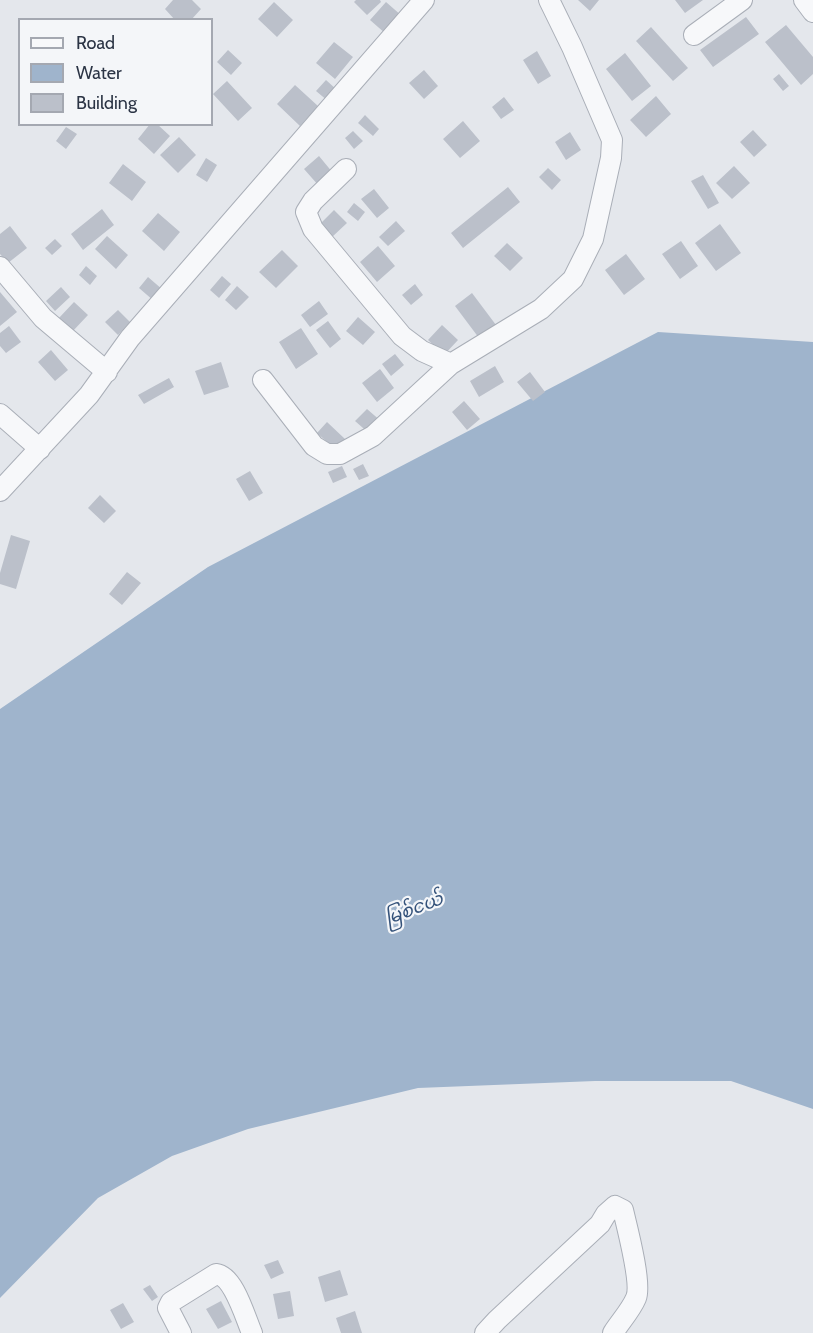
<!DOCTYPE html>
<meta charset="utf-8">
<style>
body{margin:0}
#map{position:relative;width:813px;height:1333px;overflow:hidden;background:#e4e7ec;font-family:Cabin,sans-serif}
canvas{display:block}
.legend{position:absolute;left:18px;top:18px;width:195px;height:108px;box-sizing:border-box;background:#f4f6f9;border:2px solid #a4a8b1;margin:0;padding:8px 10px;list-style:none;font-size:18px;color:#2b3445}
.legend li{display:flex;align-items:center;gap:12px;height:30px}
.legend b{width:30px;border:2px solid #a4a8b1}
</style>
<div id="map">
<canvas width="813" height="1333"></canvas>
<ul class="legend">
<li><b style="height:8px;background:#f7f8fa"></b>Road</li>
<li><b style="height:16px;background:#9fb4cc"></b>Water</li>
<li><b style="height:16px;background:#bbc0ca"></b>Building</li>
</ul>
</div>
<script>
const g = document.querySelector('canvas').getContext('2d');
g.lineJoin = 'round';
function fill(path, color) { g.fillStyle = color; g.fill(path, 'evenodd'); }
function trace(path, color, width, dash) { g.strokeStyle = color; g.lineWidth = width; g.lineCap = dash ? 'butt' : 'round'; g.setLineDash(dash || []); g.stroke(path); }
function write(font, color, halo, rows, align = 'center') {
  g.font = font + ' Cabin,"Noto Sans Myanmar",sans-serif'; g.lineWidth = 4.5; g.setLineDash([]); g.textBaseline = 'middle'; g.strokeStyle = halo; g.fillStyle = color; for (const [text, x, y, turn = 0] of rows) {
    g.save(); g.translate(x, y); g.rotate((+turn || 0) * Math.PI / 180); g.textAlign = isNaN(turn) ? turn : align; if (halo) g.strokeText(text, 0, 0); g.fillText(text, 0, 0); g.restore();
  }
}
fill(new Path2D(`
 M658,332L813,342V1109L731,1081H595L418,1088L248,1129L172,1156L98,1198L0,1298V709L208,567Z`), '#9fb4cc');
fill(new Path2D(`
 M173,0H192L201,9L191,20H175L165,9Z
 M356,0H380L381,2L367,15L354,2Z
 M578,0H599L590,11Z
 M675,0H703L685,13Z
 M274,2L293,20L277,37L258,19Z
 M386,2L402,16L386,34L370,20Z
 M746,17L759,34L713,67L700,50Z
 M786,25L813,57V74L801,85L765,42Z
 M651,27L688,68L673,81L636,41Z
 M334,42L353,57L335,79L316,63Z
 M228,50L242,63L231,75L217,62Z
 M537,51L551,76L538,84L523,60Z
 M625,53L651,86L632,101L606,69Z
 M424,70L438,86L424,99L409,83Z
 M779,74L789,86L783,91L773,79Z
 M326,80L337,90L328,101L316,91Z
 M227,81L252,108L238,121L213,94Z
 M295,85L318,106L300,126L277,104Z
 M656,96L671,114L646,137L630,120Z
 M504,97L514,110L501,119L492,107Z
 M365,115L379,129L373,136L358,123Z
 M463,121L480,141L460,158L443,139Z
 M150,124H157L170,136L154,154L138,139Z
 M66,127L77,134L66,149L56,141Z
 M753,130L767,145L754,157L740,142Z
 M353,131L363,141L354,149L345,138Z
 M570,132L581,150L566,160L555,142Z
 M179,137L196,155L178,173L160,155Z
 M319,156L333,173L319,186L304,169Z
 M206,158L217,165L207,182L196,175Z
 M123,164L146,182L132,201L109,183Z
 M734,166L750,183L732,199L716,183Z
 M548,168L561,180L552,190L539,177Z
 M703,175L719,203L708,209L691,181Z
 M508,187L520,202L463,248L451,233Z
 M374,189L389,208L377,218L361,199Z
 M354,203L365,212L358,221L347,212Z
 M102,209L114,225L83,250L71,234Z
 M334,210L347,223L332,237L320,224Z
 M158,213L180,232L164,251L142,231Z
 M396,221L405,231L388,246L379,237Z
 M720,224L741,253L716,271L695,243Z
 M10,226L27,248L8,263L0,254V234Z
 M107,236L128,255L116,269L95,249Z
 M55,239L62,246L52,255L45,248Z
 M681,241L698,266L680,279L662,254Z
 M507,243L523,258L510,271L494,256Z
 M378,246L395,266L377,282L360,262Z
 M282,250L298,266L276,288L259,272Z
 M626,254L645,279L624,295L605,270Z
 M86,266L97,276L90,285L79,275Z
 M222,276L231,284L219,298L210,290Z
 M148,277L163,290L154,301L139,288Z
 M415,284L423,295L411,305L402,295Z
 M237,286L249,297L236,310L225,300Z
 M61,287L70,297L55,311L46,301Z
 M0,292L17,312L0,326Z
 M472,293L496,325L479,338L455,306Z
 M319,301L328,314L310,327L301,315Z
 M74,302L88,315L72,332L58,319Z
 M118,310L130,322L118,335L105,322Z
 M358,317L375,332L363,345L346,331Z
 M328,321L341,339L330,348L316,330Z
 M442,325L458,340L444,355L428,340Z
 M9,326L21,342L6,353L0,346V333Z
 M301,328L318,354L296,369L279,342Z
 M51,350L68,370L55,381L38,362Z
 M395,354L404,365L391,376L382,364Z
 M221,362L229,387L204,395L195,371Z
 M495,366L504,382L479,397L470,381Z
 M380,369L394,388L377,402L362,383Z
 M530,372L545,392L533,401L517,382Z
 M169,378L174,387L144,404L138,395Z
 M464,401L480,419L467,430L452,412Z
 M367,409L382,422L371,435L355,421Z
 M327,422L345,439L335,449L317,433Z
 M363,464L369,476L359,480L353,469Z
 M342,466L347,477L333,483L328,472Z
 M250,471L263,493L249,501L236,479Z
 M100,495L116,511L104,523L88,508Z
 M11,535L30,541L16,589L0,584V573Z
 M127,572L141,583L122,605L109,594Z
 M278,1260L284,1273L271,1279L264,1265Z
 M340,1270L348,1295L325,1302L318,1277Z
 M150,1285L158,1297L152,1301L143,1289Z
 M290,1291L294,1316L278,1319L273,1294Z
 M221,1301L232,1322L218,1329L206,1309Z
 M123,1303L134,1322L121,1329L110,1310Z
 M355,1311L362,1333H341L336,1318Z`), '#bbc0ca');
const minor = new Path2D(`
 M804,0L813,12
 M694,35L742,0
 M346,169L313,201L306,212L313,229L402,336L422,351L451,364
 M0,267L43,318L107,372
 M263,380L314,446L327,454H340L373,436L451,364L541,309L573,279L593,239L611,158L612,140L572,47L549,0
 M0,414L40,449
 M0,491L89,395L130,338L424,0
 M181,1333L168,1308L171,1302L216,1274C234,1276 245,1317 252,1333
 M485,1333L497,1320L600,1224L606,1214L615,1206L623,1210C627,1227 642,1284 636,1298C631,1310 620,1322 613,1333`);
trace(minor, '#a9aeb7', 22);
trace(minor, '#f7f8fa', 20);
write('italic 18px', '#34527a', '#f4f6f9', [
 ["မြစ်ငယ်",414,909,-21]
]);
</script>
